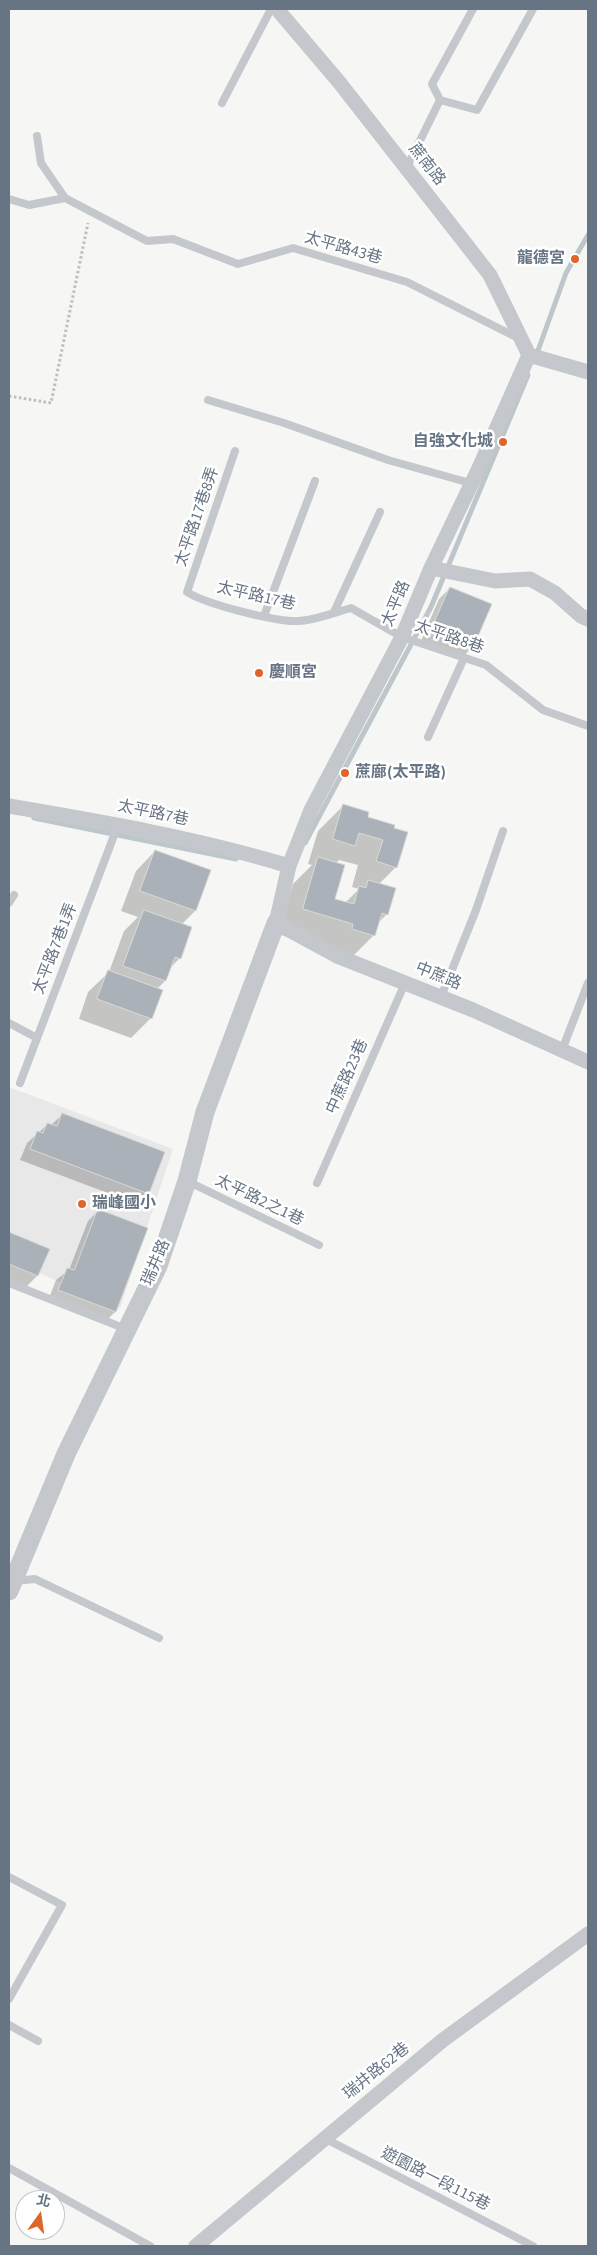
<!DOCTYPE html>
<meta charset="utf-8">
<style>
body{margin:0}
#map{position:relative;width:597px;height:2255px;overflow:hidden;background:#f6f7f4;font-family:"Source Sans 3","Noto Sans TC",sans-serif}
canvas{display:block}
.frame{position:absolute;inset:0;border:10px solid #667484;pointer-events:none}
.north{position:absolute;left:15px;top:2190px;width:50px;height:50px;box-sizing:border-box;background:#fff;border:1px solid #c2c7ce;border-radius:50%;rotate:14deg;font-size:14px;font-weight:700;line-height:20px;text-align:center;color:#667484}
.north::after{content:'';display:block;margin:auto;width:18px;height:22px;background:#df662b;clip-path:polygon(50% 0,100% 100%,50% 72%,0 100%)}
</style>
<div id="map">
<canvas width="597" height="2255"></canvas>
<div class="frame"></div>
<div class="north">北</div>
</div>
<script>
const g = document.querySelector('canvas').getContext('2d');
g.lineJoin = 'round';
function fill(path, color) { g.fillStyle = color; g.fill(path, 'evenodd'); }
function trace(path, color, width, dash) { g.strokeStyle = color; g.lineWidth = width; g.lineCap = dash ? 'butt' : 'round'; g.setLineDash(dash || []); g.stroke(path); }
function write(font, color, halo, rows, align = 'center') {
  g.font = font + ' "Source Sans 3","Noto Sans TC",sans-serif'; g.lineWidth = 5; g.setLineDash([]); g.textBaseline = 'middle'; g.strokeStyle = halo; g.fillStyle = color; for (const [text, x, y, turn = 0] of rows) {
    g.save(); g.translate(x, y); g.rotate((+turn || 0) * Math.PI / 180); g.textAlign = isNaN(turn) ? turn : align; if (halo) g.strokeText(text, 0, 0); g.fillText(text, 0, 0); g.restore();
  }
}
fill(new Path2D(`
 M9,1087L173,1149L120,1308L9,1260Z`), '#e7e8e7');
fill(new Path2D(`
 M450,588L472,647L462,658L421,641L439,599Z
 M343,806L366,817L393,826L396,867L379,884L387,914L377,924L374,935L349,960L329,949L278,934L293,884L312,865L308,864L318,831ZM339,860L358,865L352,887L359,889L345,903L334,900L335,864Z
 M155,851L195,911L181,925L180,958L170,968L165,981L156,990L151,1018L131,1038L79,1019L88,992L109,972L124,931L138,917L121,911L136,871Z
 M62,1115L148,1193L137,1204L20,1160L27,1143L48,1124L51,1125Z
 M99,1210L147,1229L115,1312L104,1323L48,1301L56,1280L69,1270L88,1221Z
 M9,1233L48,1250L37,1276L26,1287L9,1279Z`), '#0003');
trace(new Path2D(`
 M536,356L566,273L588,235
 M34,818L236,859
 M305,843L431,607L528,375`), '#bdc6cb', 5);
const building = new Path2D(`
 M450,587L492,604L473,648L431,630Z
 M343,804L369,812L368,817L395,825L394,828L408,832L397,868L376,861L383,840L359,833L355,846L333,839Z
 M155,850L211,870L196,911L140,891Z
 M318,857L345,865L335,899L354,904L359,886L366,888L368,880L396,888L388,915L382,913L375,936L352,929L353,924L303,909Z
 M144,910L192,927L181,959L175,957L166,981L123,966Z
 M108,970L163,990L152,1019L97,999Z
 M62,1113L165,1152L149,1194L30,1149L37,1131L43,1133L47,1123L57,1126Z
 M98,1209L148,1228L116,1312L58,1290L67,1268L74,1270Z
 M9,1232L50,1249L38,1276L9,1264Z`);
fill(building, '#aab1b8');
trace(building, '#d8d8d6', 1);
trace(new Path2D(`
 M9,396L51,403L88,223`), '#bcbec0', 3, [2.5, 2.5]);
trace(new Path2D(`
 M440,100L477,110L533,9
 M440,100L432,84L473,9
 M222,103L271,9
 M37,136L41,163L65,198
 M406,169L440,100
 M9,199L29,205L65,198L147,241L173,239L238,264L293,248L407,282L520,339
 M208,400L284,423L388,460L470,483
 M235,451L187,592C205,604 276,622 298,621C313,621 336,612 351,608L402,637L486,665L543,710L588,726
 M334,612L380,512
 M264,616L315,481
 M428,737L464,658
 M9,903L14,895
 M441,997L476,910L503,831
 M9,1023L37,1038
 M562,1050L588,983
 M20,1083L118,825
 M187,1181L319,1245
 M317,1183L405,983
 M9,1283L126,1329
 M15,1581L35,1579L159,1638
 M9,1877L62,1905L9,1999
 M9,2025L38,2041
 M324,2138L533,2246
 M9,2168L150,2246`), '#c4c7cb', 8);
trace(new Path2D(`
 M277,9L339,82L490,275L529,355
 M529,355L479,468L431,568L402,637L311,810L289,866L276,923L337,956L473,1010L588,1062
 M529,355L588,372
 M431,568L495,581L530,579L555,593L581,616L588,619
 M9,806C103,822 197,838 289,866
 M196,2246L443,2040L588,1934`), '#c4c7cb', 15);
trace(new Path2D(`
 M9,1591L66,1454L158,1266L187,1181L205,1112L276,923`), '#c4c7cb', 19);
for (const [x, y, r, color] of [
 [575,259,5,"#df662b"],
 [503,442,5,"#df662b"],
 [259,673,5,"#df662b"],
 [345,773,5,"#df662b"],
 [82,1204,5,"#df662b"]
]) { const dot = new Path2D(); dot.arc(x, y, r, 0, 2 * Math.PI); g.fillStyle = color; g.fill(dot); trace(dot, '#fff', 2); }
write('16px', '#667484', '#fff', [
 ["蔗南路",426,165,52],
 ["太平路43巷",343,249,16],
 ["太平路17巷8弄",198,517,-71],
 ["太平路17巷",256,597,13],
 ["太平路",397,604,-67],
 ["太平路8巷",449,638,19],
 ["太平路7巷",153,814,12],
 ["太平路7巷1弄",56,949,-69],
 ["中蔗路",438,977,22],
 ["中蔗路23巷",348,1077,-66],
 ["太平路2之1巷",259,1201,26],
 ["瑞井路",157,1263,-67],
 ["瑞井路62巷",377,2072,-39],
 ["遊園路一段115巷",435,2180,27]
]);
write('bold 16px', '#667484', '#fff', [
 ["龍德宮",565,259,"right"],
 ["自強文化城",493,442,"right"],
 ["慶順宮",269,673],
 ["蔗廍(太平路)",355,773],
 ["瑞峰國小",92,1204]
], 'left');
</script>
